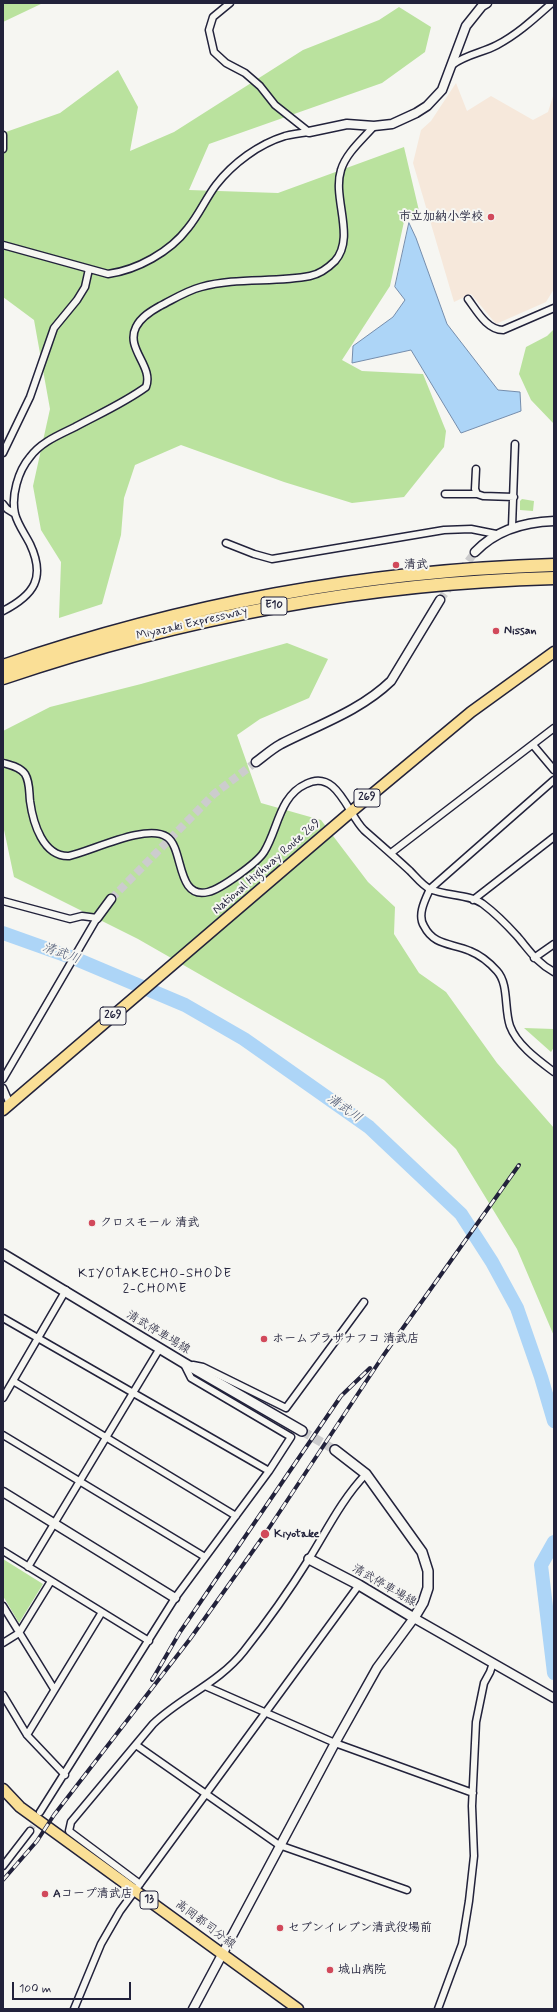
<!DOCTYPE html>
<meta charset="utf-8">
<style>
body{margin:0}
#map{position:relative;width:557px;height:2012px;overflow:hidden;background:#f6f6f2;font-family:Mynerve,sans-serif}
canvas{display:block}
.frame{position:absolute;inset:0;border:4px solid #22223b;pointer-events:none}
.scale{position:absolute;left:12px;top:1982px;width:119px;height:18px;box-sizing:border-box;border:2px solid #22223b;border-top:0;padding-left:5px;font-size:12px;line-height:14px;white-space:nowrap;color:#22223b;-webkit-text-stroke:3px #f6f6f2;paint-order:stroke}
</style>
<div id="map">
<canvas width="557" height="2012"></canvas>
<div class="frame"></div>
<div class="scale">100 m</div>
</div>
<script>
const g = document.querySelector('canvas').getContext('2d');
g.lineJoin = 'round';
function fill(path, color) { g.fillStyle = color; g.fill(path, 'evenodd'); }
function trace(path, color, width, dash) { g.strokeStyle = color; g.lineWidth = width; g.lineCap = dash ? 'butt' : 'round'; g.setLineDash(dash || []); g.stroke(path); }
function write(font, color, halo, rows, align = 'center') {
  g.font = font + ' Mynerve,"Klee One",sans-serif'; g.lineWidth = 4; g.setLineDash([]); g.textBaseline = 'middle'; g.strokeStyle = halo; g.fillStyle = color; for (const [text, x, y, turn = 0] of rows) {
    g.save(); g.translate(x, y); g.rotate((+turn || 0) * Math.PI / 180); g.textAlign = isNaN(turn) ? turn : align; if (halo) g.strokeText(text, 0, 0); g.fillText(text, 0, 0); g.restore();
  }
}
fill(new Path2D(`
 M456,83L467,111L491,96L533,120L548,112L554,93V289L546,302L496,324L471,294L454,302L413,163L421,130L431,121Z`), '#f6e8db');
fill(new Path2D(`
 M3,3H43L3,22Z
 M399,7L431,27L425,52L382,83L209,144L189,190L278,193L404,147L420,215L405,217L390,286L342,360L362,371L423,374L446,431L444,447L404,497L352,503L284,482L181,445L135,465L124,498L121,535L102,604L59,618L61,562L41,530L33,486L50,409L34,320L3,297V133L60,113L118,70L138,107L130,151L174,132L303,50L379,20Z
 M554,329V424L531,400L519,374L526,347L547,336Z
 M522,499L534,501L533,511L520,510V501Z
 M287,643L328,659L309,698L260,719L237,735L261,803L321,820L368,882L395,907L394,934L419,973L446,992L497,1063L554,1128V1336L517,1249L456,1149L384,1080L138,939L14,877L3,825V731L50,707L141,684Z
 M524,1028L554,1029V1047L551,1052Z
 M3,1559L43,1584L19,1623L3,1596Z`), '#bae29e');
const water = new Path2D(`
 M409,223L416,238L447,324L498,390L520,392L521,411L461,433L411,350L352,363L353,346L393,317L405,300L395,287Z`);
fill(water, '#add5f7');
trace(water, '#758dac', 1);
trace(new Path2D(`
 M3,933L76,959L185,1005L244,1039L369,1127L461,1214L492,1262L517,1308L541,1377L554,1421
 M554,1542L541,1565L554,1673`), '#add5f7', 14);
trace(new Path2D(`
 M30,1831L38,1817`), '#cccccd', 6, [6, 3]);
trace(new Path2D(`
 M440,600L475,552
 M111,899L214,794L256,762`), '#cccccd', 8, [8, 4]);
trace(new Path2D(`
 M302,1431L335,1450`), '#cccccd', 9, [9, 4.5]);
const minor = new Path2D(`
 M230,3L213,17L209,30L214,52L226,63L245,73L260,86L275,105L309,132
 M452,65C467,54 482,53 497,45C518,34 535,18 552,3
 M3,135V149
 M3,245L108,274C137,270 170,252 188,228C199,215 206,198 216,185C233,163 259,144 285,136C293,134 301,133 309,132
 M468,299C477,311 487,330 503,330L554,308
 M3,453L30,397L54,328L77,300L85,287L89,269
 M476,469L475,489L477,494L483,496L514,497
 M445,494H477
 M3,504L7,509L15,514
 M512,527L515,444
 M226,543L254,554L272,559L444,530L471,529L496,534
 M3,611C34,595 46,578 30,544C25,534 18,525 15,514C11,496 18,471 30,457C41,442 59,435 75,427C99,414 124,403 146,387C154,366 125,349 136,327C141,317 151,311 160,306C174,299 186,291 201,287C237,277 274,283 310,276C320,274 328,268 335,261C356,237 332,198 341,170C346,153 363,139 374,126
 M533,745L554,770
 M3,763C10,765 20,767 25,774C30,782 29,792 30,801C33,823 43,857 69,856C92,851 147,823 167,837C184,848 176,900 208,892C221,889 257,863 264,852C278,830 279,796 306,784C337,768 348,815 364,830C380,844 395,857 410,871C416,877 423,886 430,889C445,896 470,894 483,904C495,913 507,925 517,936C529,950 537,963 554,972
 M554,780L430,889C425,900 417,915 424,926C434,946 452,943 470,951C480,955 489,962 497,971C509,984 504,1009 510,1026C517,1045 538,1060 554,1072
 M391,853L554,728
 M473,900L554,837
 M3,901L70,919L82,916L97,918L3,1079
 M534,958L554,944
 M3,1088L10,1104
 M3,1318L269,1471
 M193,1365L203,1367L286,1408L364,1302
 M13,1381L236,1516
 M3,1398L66,1290
 M3,1435L205,1557
 M3,1551L149,1641
 M28,1567L160,1348
 M3,1606L54,1689
 M3,1643L19,1633L51,1581
 M205,1686L335,1743L473,1793
 M3,1695L27,1735L65,1775
 M27,1735L102,1612
 M136,1745L279,1845L407,1890
 M40,1812L175,1598L269,1471L291,1437L191,1378L184,1364
 M3,1866L30,1831
 M140,1884L69,1831L71,1822L153,1724C181,1697 219,1683 244,1651C267,1622 289,1591 309,1559C327,1530 342,1499 366,1474
 M74,2009L101,1944L120,1911L359,1585
 M438,2009L462,1944L469,1901L474,1856L472,1806L476,1722L484,1683L490,1672L493,1663`);
const tertiary = new Path2D(`
 M309,132L347,124L374,126L392,124L416,113L427,106L442,90L466,26L482,6L487,3
 M475,552C496,530 524,522 554,521
 M256,762C264,756 272,749 281,744C318,725 360,711 391,681L440,600
 M97,918L111,899
 M3,1492L175,1598
 M193,2009L335,1743L377,1668L414,1618L554,1698`);
const secondary = new Path2D(`
 M3,1254L184,1363L302,1431
 M309,1559L359,1585L414,1618L423,1603L428,1588V1571L422,1552L366,1474L335,1450`);
const primary = new Path2D(`
 M3,1789L20,1807L298,2009`);
const trunk = new Path2D(`
 M3,1110L352,811L471,712L554,652`);
const motorway = new Path2D(`
 M3,666C185,604 362,571 554,565
 M3,678C183,617 364,583 554,578`);
trace(minor, '#22223b', 9);
trace(tertiary, '#22223b', 11);
trace(secondary, '#22223b', 12);
trace(primary, '#22223b', 13);
trace(trunk, '#22223b', 13);
trace(motorway, '#22223b', 15);
trace(minor, '#f6f6f2', 6);
trace(tertiary, '#f6f6f2', 8);
trace(secondary, '#f6f6f2', 9);
trace(primary, '#fadf96', 10);
trace(trunk, '#fadf96', 10);
trace(motorway, '#fadf96', 12);
const rail = new Path2D(`
 M152,1680L180,1632L341,1396L370,1368
 M3,1880L37,1841L54,1815L190,1639L265,1534L383,1356L519,1165`);
trace(rail, '#22223b', 4);
trace(rail, '#f6f6f2', 2.5, [8]);
for (const [x, y, r, color] of [
 [491,217,4,"#d1495b"],
 [396,565,4,"#d1495b"],
 [496,631,4,"#d1495b"],
 [92,1223,4,"#d1495b"],
 [264,1339,4,"#d1495b"],
 [265,1534,5,"#d1495b"],
 [45,1894,4,"#d1495b"],
 [280,1928,4,"#d1495b"],
 [330,1970,4,"#d1495b"]
]) { const dot = new Path2D(); dot.arc(x, y, r, 0, 2 * Math.PI); g.fillStyle = color; g.fill(dot); trace(dot, '#f6f6f2', 1.5); }
for (const [x, y, w] of [
 [274,606,26],
 [367,798,26],
 [113,1016,26],
 [149,1900,18]
]) { const box = new Path2D(); box.roundRect(x - w / 2, y - 9, w, 18, 3); g.fillStyle = '#f6f6f2'; g.fill(box); trace(box, '#22223b', 1); }
write('bold 11px', '#22223b', null, [
 ["E10",274,606],
 ["269",367,798],
 ["269",113,1016],
 ["13",149,1900]
]);
write('bold 12px', '#22223b', '#f6f6f2', [
 ["市立加納小学校",483,217,"right"],
 ["清武",404,565],
 ["Nissan",504,631],
 ["クロスモール 清武",100,1223],
 ["ホームプラザナフコ 清武店",272,1339],
 ["Kiyotake",274,1534],
 ["Aコープ清武店",53,1894],
 ["セブンイレブン清武役場前",288,1928],
 ["城山病院",338,1970]
], 'left');
write('12px', '#22223b', '#f6f6f2', [
 ["Miyazaki Expressway",192,624,-13],
 ["National Highway Route 269",267,867,-41],
 ["清武停車場線",158,1333,31],
 ["清武停車場線",384,1586,30],
 ["高岡都司分線",205,1925,37]
]);
write('italic 13px', '#4c5873', '#f6f6f2', [
 ["清武川",61,954,20],
 ["清武川",344,1109,35]
]);
g.letterSpacing = '1px';
write('13px', '#22223b', '#f6f6f2', [
 ["KIYOTAKECHO-SHODE",155,1274],
 ["2-CHOME",155,1289]
]);
g.letterSpacing = '0px';
</script>
